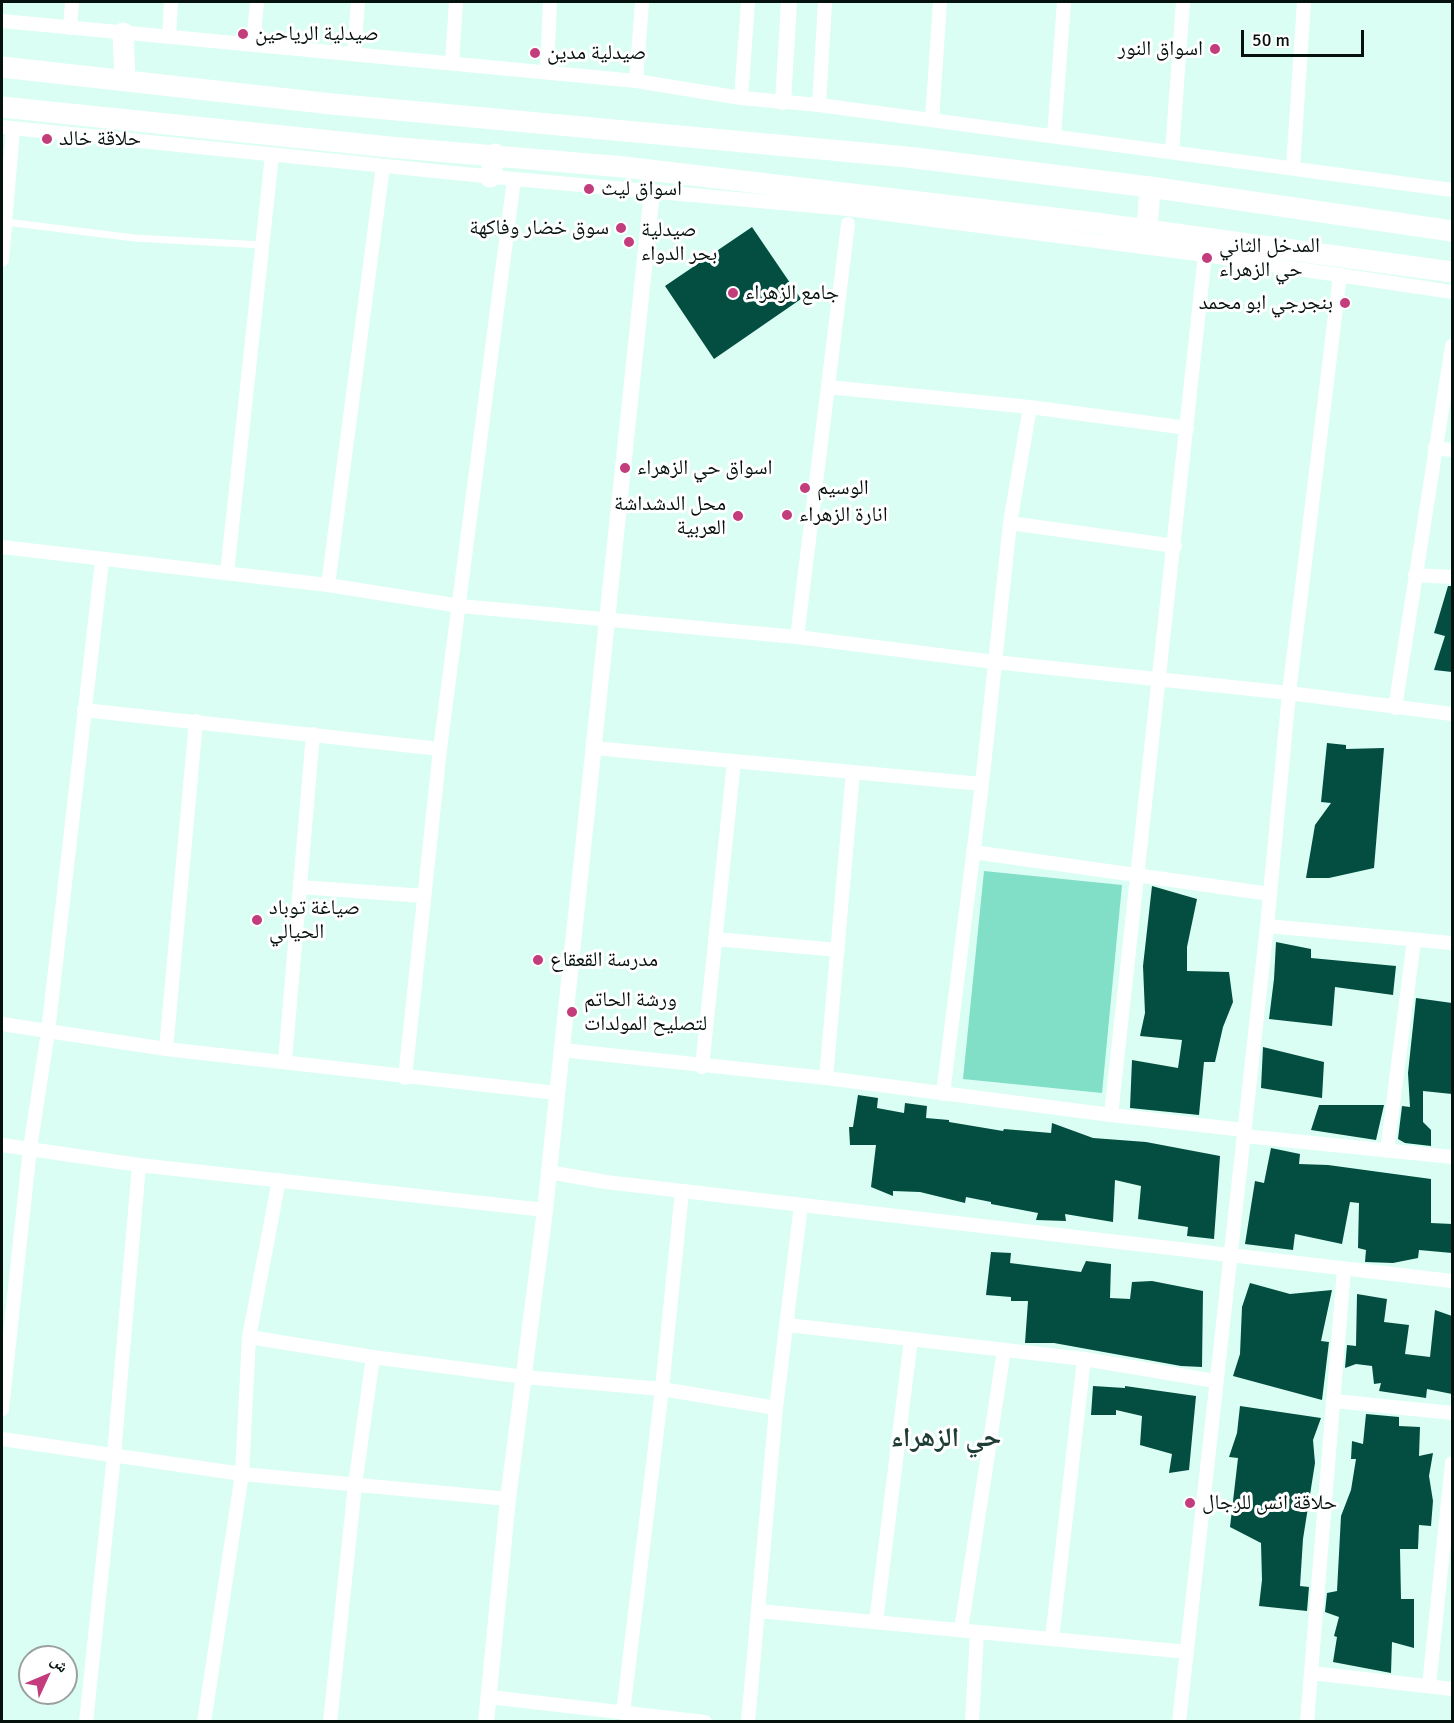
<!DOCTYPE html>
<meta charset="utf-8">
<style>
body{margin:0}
#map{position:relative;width:1454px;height:1723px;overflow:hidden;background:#dafef3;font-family:Signika,"Noto Naskh Arabic",sans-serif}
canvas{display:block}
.frame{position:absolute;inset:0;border:3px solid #05110d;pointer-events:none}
.north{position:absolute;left:18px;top:1645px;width:60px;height:60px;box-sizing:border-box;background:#fff;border:2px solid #9ba09e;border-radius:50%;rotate:46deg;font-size:16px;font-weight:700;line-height:24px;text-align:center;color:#05110d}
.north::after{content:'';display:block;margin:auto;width:21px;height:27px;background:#c33c7c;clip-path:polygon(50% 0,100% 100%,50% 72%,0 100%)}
.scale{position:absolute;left:1241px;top:30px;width:123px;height:27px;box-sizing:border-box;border:3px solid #05110d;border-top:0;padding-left:8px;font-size:18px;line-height:21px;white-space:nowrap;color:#05110d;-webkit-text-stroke:4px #fff;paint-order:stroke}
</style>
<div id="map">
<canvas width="1454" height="1723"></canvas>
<div class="frame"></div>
<div class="north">ش</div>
<div class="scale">50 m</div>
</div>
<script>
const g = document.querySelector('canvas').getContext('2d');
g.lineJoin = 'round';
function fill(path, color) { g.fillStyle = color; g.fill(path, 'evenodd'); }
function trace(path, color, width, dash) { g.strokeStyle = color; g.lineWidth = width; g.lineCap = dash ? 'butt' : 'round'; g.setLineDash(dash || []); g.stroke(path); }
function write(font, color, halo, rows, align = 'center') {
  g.font = font + ' Signika,"Noto Naskh Arabic",sans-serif'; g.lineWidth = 6; g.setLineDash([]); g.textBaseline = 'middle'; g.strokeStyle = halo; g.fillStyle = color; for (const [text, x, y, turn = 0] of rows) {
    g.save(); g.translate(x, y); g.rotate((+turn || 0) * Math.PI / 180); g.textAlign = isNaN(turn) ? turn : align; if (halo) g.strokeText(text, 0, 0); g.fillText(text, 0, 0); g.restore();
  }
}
fill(new Path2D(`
 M984,871L1122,885L1102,1093L963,1079Z`), '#82dfc7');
fill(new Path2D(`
 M752,227L801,299L714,359L665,286Z
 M1448,586H1452V672L1434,670L1445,636L1434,633Z
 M1327,743L1346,745V749L1384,748L1374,868L1329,878H1306L1315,825L1331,803L1321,802Z
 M1152,886L1197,899L1187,947V971L1229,972L1233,1002L1223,1027L1215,1062H1204L1199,1115L1130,1108L1132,1060L1178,1068L1182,1040L1140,1036L1145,1013L1143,966Z
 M1276,942L1311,949V958L1396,966L1393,995L1335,987L1332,1026L1269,1019L1274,979Z
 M1416,998L1452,1003V1094L1423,1091V1122L1431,1130V1146L1405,1143L1398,1139L1402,1106L1410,1107L1408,1073Z
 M1263,1047L1324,1062L1322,1098L1261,1088Z
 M858,1095L878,1098L877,1108L904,1113L905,1103L927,1106L926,1118L949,1120V1122L1003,1131L1004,1129L1051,1133L1052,1123L1093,1138L1146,1142L1220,1156L1214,1239L1187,1236L1188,1227L1138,1219L1141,1186L1115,1180L1113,1222L1065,1214L1066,1221L1036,1220L1038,1213L991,1204V1202L966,1197L965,1203L920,1192L893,1191V1196L871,1187L876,1145H850L849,1127H853Z
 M1319,1105H1384L1376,1140L1311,1130Z
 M1271,1148L1300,1154L1299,1164L1328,1165L1431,1179V1223L1452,1224V1253L1419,1250L1418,1258L1393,1263L1365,1262L1366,1250L1358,1248L1359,1203L1350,1202L1342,1244L1295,1234L1293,1250L1245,1244L1255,1181L1264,1183Z
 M991,1252L1011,1253L1010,1263L1081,1272L1086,1261L1111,1264L1110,1298L1130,1299L1132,1282L1152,1281L1203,1291L1202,1367L1181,1366L1054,1343H1025L1028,1301H1011V1297L986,1295Z
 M1250,1283L1290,1294L1332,1290L1321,1341L1329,1342L1322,1400L1233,1376L1240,1354L1242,1307Z
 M1357,1294L1387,1299L1384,1322L1409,1325L1405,1354L1430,1357L1435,1310L1452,1316V1394L1427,1389L1426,1398L1379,1391L1381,1383L1374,1384L1372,1366L1356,1364L1345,1368L1347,1345L1356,1346Z
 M1093,1386L1125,1388V1386L1196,1396L1189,1470L1169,1473L1172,1454L1140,1445L1142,1416L1116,1410V1415H1091Z
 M1240,1406L1321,1418L1313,1440L1315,1463L1303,1539L1300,1586L1309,1587L1307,1611L1259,1606L1262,1580L1261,1543L1230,1527L1238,1458L1229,1457L1237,1433Z
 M1366,1414L1399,1417V1426L1420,1427L1419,1456L1433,1453L1429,1476L1433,1501L1431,1526L1419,1525L1418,1549H1400L1401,1599H1414V1648L1392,1642L1391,1673L1333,1662L1337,1637L1334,1636L1339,1617L1325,1612L1327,1593L1337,1591L1341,1516L1351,1490L1356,1459H1351L1352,1441L1363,1444Z`), '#034e40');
trace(new Path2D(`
 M6,222L134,238L262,245`), '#fff', 7);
trace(new Path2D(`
 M2,21L636,81L741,98L819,105L1452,190
 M70,28L72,2
 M169,37L171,2
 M253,45L257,2
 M354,54L358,2
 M452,63L456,2
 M547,72L550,2
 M636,81L642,2
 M741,98L748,2
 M819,105L825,2
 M932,120L940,2
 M2,127L514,179L848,209L1205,255L1452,292
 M1054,136L1064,2
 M1172,152L1183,2
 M1293,168L1304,2
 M2,260L13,129
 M828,387L1030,407L1187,428
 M1435,448L1452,450
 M1010,523L1175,546
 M2,547L328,585L460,606L797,637L994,662L1289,693L1452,714
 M227,573L272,155
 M1415,575L1452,577
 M328,585L383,166
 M797,637L848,224
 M1395,708L1452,346
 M84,710L440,749
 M593,748L982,784
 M973,852L1270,894
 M300,887L424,896
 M1267,926L1452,943
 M715,939L838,950
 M2,1024L166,1049L557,1093
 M166,1049L196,721
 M562,1050L826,1078L1111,1115L1244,1130
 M285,1061L313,734
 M702,1067L734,761
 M405,1078L440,749L514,179
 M826,1078L853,772
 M943,1094L982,784L1010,523L1030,407
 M1111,1115L1205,255
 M1244,1136L1452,1157
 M2,1145L139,1165L545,1210
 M1387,1151L1414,940
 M548,1172L606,1182L1452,1281
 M788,1325L1084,1359L1215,1381
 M249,1337L373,1357L524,1377L662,1389L776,1408
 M1334,1401L1452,1413
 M2,1409L30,1148L48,1032L102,561
 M2,1439L242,1474L508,1499
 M759,1611L1187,1652
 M876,1622L911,1339
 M961,1630L1004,1350
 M1052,1639L1084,1359
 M1311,1673L1452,1689
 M1429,1686L1452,1463
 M489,1697L705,1722
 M623,1713L662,1389L682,1191
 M86,1722L114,1455L139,1165
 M204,1722L242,1474L249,1337L279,1180
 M330,1722L355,1485L373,1357
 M748,1722L776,1408L801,1205
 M972,1722L977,1632
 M1179,1722L1267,926L1289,693L1340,275
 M1307,1722L1344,1269`), '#fff', 14);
trace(new Path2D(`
 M783,102L789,2
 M486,1722L508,1499L545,1210L652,192`), '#fff', 16);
trace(new Path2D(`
 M123,33L125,80
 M2,67L332,104L907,157L1150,187L1452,231
 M2,107L389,147L624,167L1096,223L1452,272
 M490,177L495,154
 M1147,230L1150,187`), '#fff', 21);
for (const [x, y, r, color] of [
 [243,34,6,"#c33c7c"],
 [1215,49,6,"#c33c7c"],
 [535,53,6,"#c33c7c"],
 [47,139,6,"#c33c7c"],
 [589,189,6,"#c33c7c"],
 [621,228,6,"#c33c7c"],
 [629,242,6,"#c33c7c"],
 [1207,258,6,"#c33c7c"],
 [733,293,6,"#c33c7c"],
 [1345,303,6,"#c33c7c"],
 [625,468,6,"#c33c7c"],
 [805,488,6,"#c33c7c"],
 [787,515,6,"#c33c7c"],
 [738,516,6,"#c33c7c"],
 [257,920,6,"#c33c7c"],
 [538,960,6,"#c33c7c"],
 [572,1012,6,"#c33c7c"],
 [1190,1503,6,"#c33c7c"]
]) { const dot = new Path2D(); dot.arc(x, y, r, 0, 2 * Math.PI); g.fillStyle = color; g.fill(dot); trace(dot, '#fff', 2); }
write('21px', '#05110d', '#fff', [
 ["صيدلية الرياحين",255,34],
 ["اسواق النور",1203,49,"right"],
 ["صيدلية مدين",547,53],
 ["حلاقة خالد",59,139],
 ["اسواق ليث",601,189],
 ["سوق خضار وفاكهة",609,228,"right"],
 ["صيدلية",641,230],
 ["بحر الدواء",641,254],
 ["المدخل الثاني",1219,246],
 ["حي الزهراء",1219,270],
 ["جامع الزهراء",745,293],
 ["بنجرجي ابو محمد",1333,303,"right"],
 ["اسواق حي الزهراء",637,468],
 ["الوسيم",817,488],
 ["محل الدشداشة",726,504,"right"],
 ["العربية",726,528,"right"],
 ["انارة الزهراء",799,515],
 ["صياغة توباد",269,908],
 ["الحيالي",269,932],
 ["مدرسة القعقاع",550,960],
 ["ورشة الحاتم",584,1000],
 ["لتصليح المولدات",584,1024],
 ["حلاقة انس للرجال",1202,1503]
], 'left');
write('bold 27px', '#1e3d35', '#fff', [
 ["حي الزهراء",946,1439]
]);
</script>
